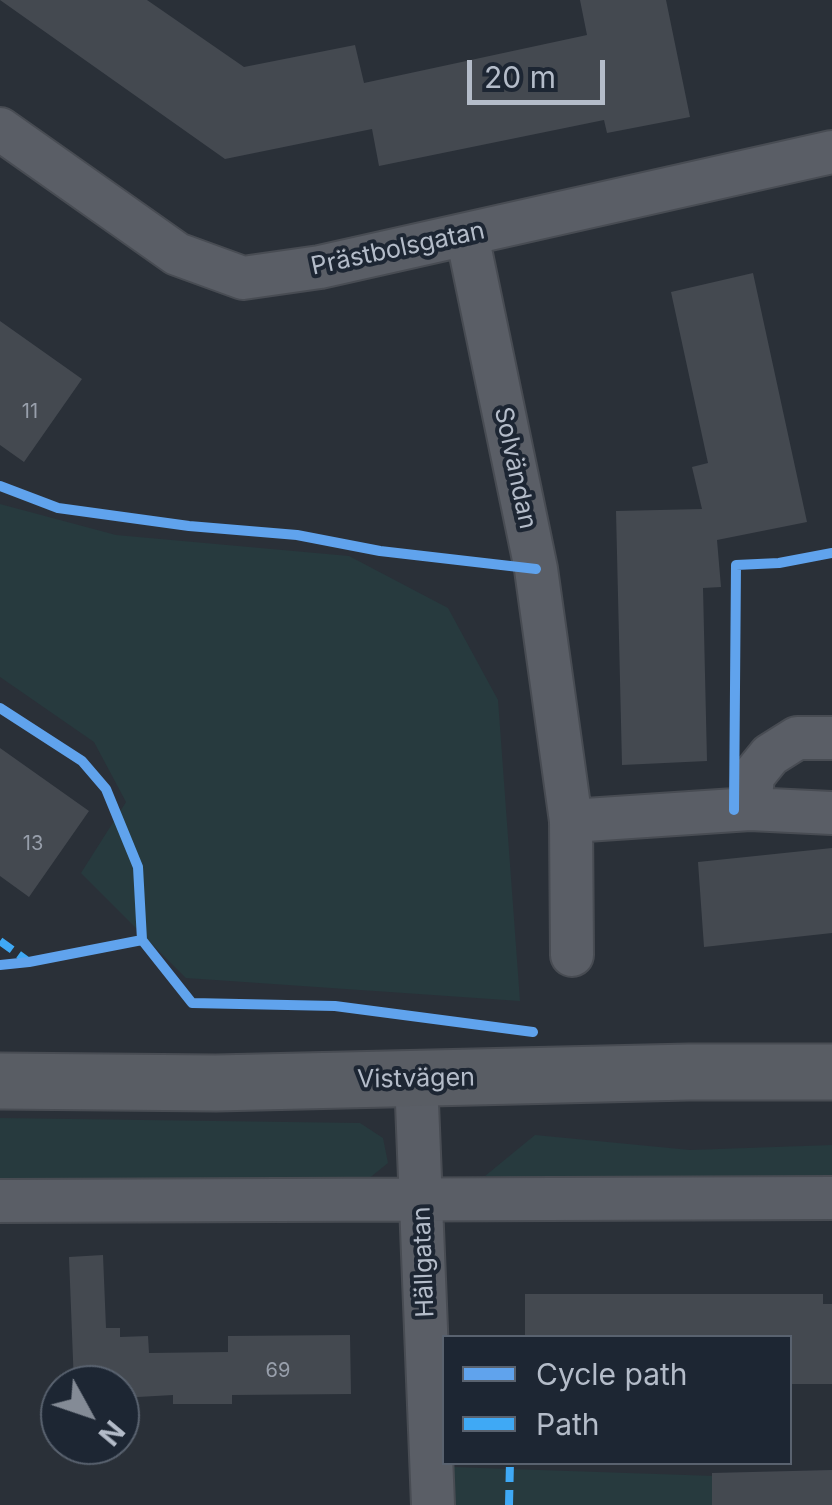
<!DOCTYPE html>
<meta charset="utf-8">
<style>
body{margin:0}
#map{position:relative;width:832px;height:1505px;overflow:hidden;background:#2a3038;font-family:Inter,sans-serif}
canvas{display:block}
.legend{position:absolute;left:442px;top:1335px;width:350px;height:130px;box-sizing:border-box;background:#1d2633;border:2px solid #59626f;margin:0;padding:12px 18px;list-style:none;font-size:30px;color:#b4bcc9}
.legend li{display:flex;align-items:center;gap:20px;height:50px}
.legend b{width:50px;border:2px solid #59626f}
.north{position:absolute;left:40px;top:1365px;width:100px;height:100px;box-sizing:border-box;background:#1d2633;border:2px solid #59626f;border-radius:50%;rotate:130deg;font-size:28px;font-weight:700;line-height:40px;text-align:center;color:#b4bcc9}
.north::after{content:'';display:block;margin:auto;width:35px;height:45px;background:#848b96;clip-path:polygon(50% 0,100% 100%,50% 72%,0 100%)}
.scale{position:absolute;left:467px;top:60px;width:138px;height:45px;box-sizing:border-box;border:5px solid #b4bcc9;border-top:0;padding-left:12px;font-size:30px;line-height:35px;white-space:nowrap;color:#b4bcc9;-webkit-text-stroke:8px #1d2633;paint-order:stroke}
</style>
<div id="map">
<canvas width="832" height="1505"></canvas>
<ul class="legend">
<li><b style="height:12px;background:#60a3ed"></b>Cycle path</li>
<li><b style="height:12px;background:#3fa9f5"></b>Path</li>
</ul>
<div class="north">N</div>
<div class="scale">20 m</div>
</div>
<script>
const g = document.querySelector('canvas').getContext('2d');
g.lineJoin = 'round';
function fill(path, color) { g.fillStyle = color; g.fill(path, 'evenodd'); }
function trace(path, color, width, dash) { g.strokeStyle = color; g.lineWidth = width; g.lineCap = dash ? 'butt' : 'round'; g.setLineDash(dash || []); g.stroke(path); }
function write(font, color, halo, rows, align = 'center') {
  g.font = font + ' Inter,sans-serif'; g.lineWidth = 8; g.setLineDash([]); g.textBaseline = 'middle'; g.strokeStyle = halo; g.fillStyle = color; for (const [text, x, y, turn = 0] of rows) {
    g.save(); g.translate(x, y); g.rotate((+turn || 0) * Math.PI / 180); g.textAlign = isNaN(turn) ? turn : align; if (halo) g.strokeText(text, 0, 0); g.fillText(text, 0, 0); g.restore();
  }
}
fill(new Path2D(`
 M0,504L116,535L349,556L448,608L498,700L520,1001L186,978L81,873L126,802L94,742L0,677Z
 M0,1118L360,1123L383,1138L388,1163L362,1184L0,1188Z
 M535,1135L690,1150L832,1145V1178L582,1181L485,1176Z
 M452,1467L715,1476V1505H454Z`), '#273a3e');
fill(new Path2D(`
 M0,0H147L244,67L355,45L364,83L587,35L580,0H666L690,117L607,133L604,120L379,166L372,129L225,159Z
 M753,273L807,522L717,540L721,587L703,588L707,761L622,765L616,511L702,509L692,467L708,463L671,292Z
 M0,321L82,379L24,462L0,445Z
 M0,748L89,811L29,897L0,876Z
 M832,848V933L704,947L698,862Z
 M103,1255L106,1328H120V1337L148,1336L149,1353L228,1352V1336L350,1335L351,1394L232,1395V1404H173V1395L120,1398V1385H74L69,1257Z
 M525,1294H823V1304H832V1384H790V1338H525Z
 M832,1470V1505H712V1473Z`), '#444950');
const street = new Path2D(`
 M0,129L177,254L243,278L320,267L832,152
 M467,235L536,569L571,821L572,955
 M750,809L753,776L770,755L797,738H832
 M571,821L750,809L832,813
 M416,1078L433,1505
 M0,1201L832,1198`);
const secondary = new Path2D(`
 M0,1081L216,1083L689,1072H832`);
trace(street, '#484c53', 46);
trace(secondary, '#484c53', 59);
trace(street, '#5a5e66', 42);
trace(secondary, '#595d64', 55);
trace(new Path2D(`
 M0,941L29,962
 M509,1505L510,1462`), '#3fa9f5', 8, [15, 8]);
trace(new Path2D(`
 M0,486L58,508L189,526L297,535L380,551L536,569
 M0,708L82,761L106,789L138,867L142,940
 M734,810L736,565L779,563L832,553
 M0,965L29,962L142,940L192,1003L335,1006L533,1032`), '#60a3ed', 10);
write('20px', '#989fab', null, [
 ["11",30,412],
 ["13",33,844],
 ["69",278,1371]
]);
write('25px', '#b4bcc9', '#1d2633', [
 ["Prästbolsgatan",398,249,-12],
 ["Solvändan",515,468,78],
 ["Vistvägen",416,1079,-1],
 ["Hällgatan",424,1262,-92]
]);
</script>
